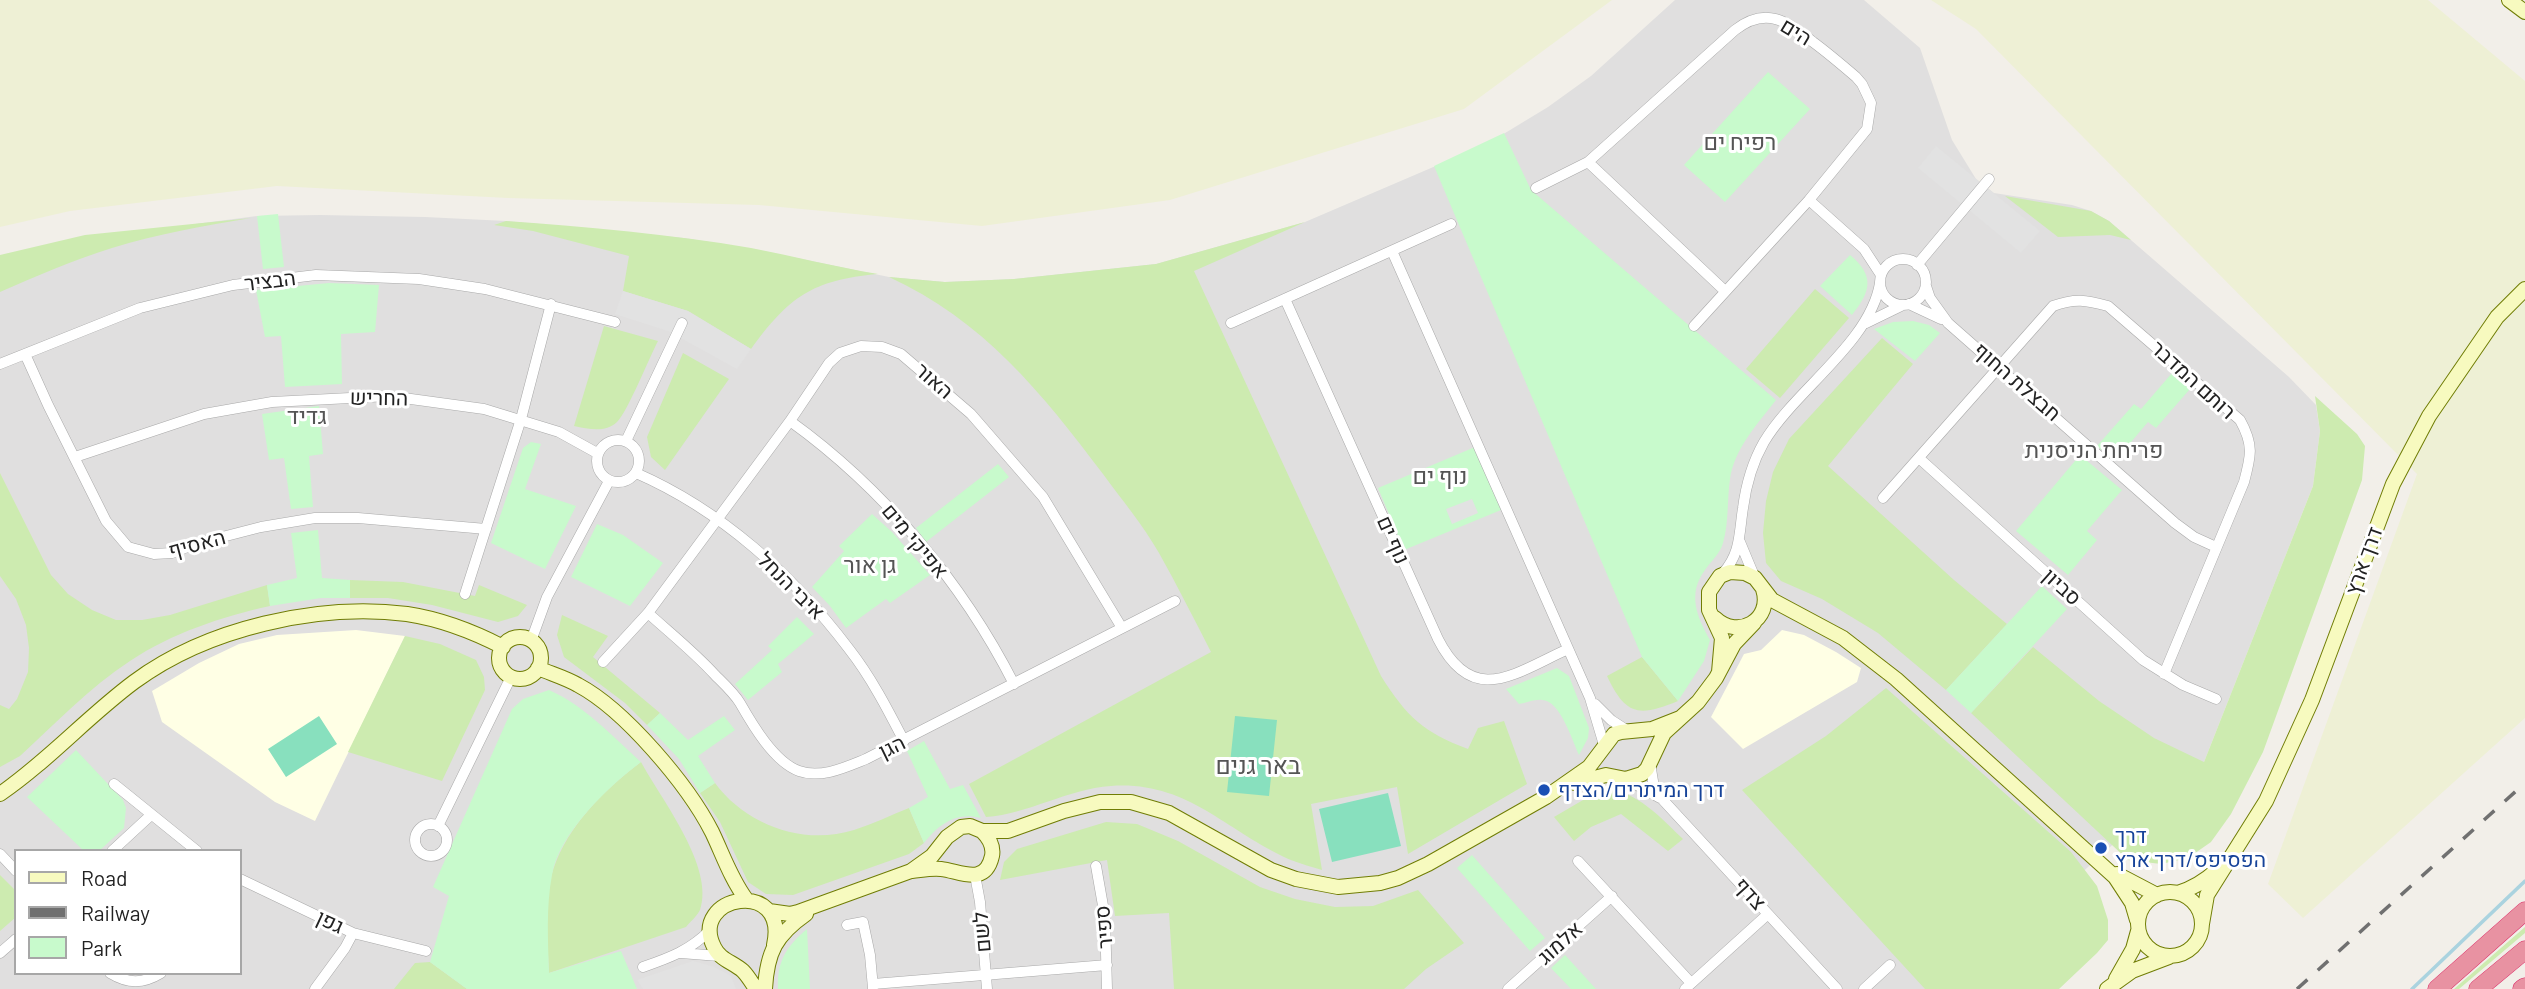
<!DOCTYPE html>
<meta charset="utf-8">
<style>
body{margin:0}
#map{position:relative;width:2525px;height:989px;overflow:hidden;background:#f2efe9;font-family:Barlow,sans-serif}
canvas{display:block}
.legend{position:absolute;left:14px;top:849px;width:228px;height:126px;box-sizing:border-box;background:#fff;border:2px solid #a7a7a7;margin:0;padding:9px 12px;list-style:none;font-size:21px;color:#222}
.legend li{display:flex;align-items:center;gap:14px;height:35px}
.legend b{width:35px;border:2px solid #a7a7a7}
</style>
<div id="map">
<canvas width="2525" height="989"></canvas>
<ul class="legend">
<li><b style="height:9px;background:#f7fabf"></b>Road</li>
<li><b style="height:9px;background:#707070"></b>Railway</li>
<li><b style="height:19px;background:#c8facc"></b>Park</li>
</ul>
</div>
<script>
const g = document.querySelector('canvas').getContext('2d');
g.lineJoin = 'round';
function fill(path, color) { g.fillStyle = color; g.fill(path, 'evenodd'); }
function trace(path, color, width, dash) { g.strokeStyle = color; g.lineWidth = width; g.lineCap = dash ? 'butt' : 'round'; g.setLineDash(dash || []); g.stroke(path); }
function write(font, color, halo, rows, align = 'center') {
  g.font = font + ' Barlow,Heebo,sans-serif'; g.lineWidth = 6; g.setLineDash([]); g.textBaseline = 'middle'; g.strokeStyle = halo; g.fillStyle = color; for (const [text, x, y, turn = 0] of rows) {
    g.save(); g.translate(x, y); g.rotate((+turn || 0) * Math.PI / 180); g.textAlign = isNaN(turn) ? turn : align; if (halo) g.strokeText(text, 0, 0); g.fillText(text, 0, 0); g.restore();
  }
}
fill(new Path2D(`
 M1675,0H1864L1920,48L1952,140L1976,179L1994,193L2072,205L2091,211L2109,221L2289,377L2316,405L2320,431L2313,486L2204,762L2003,944L1964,989H0V262L195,224L257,216L320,215L425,217L506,221L684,238L753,249L889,277L945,282L1014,279L1156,264L1305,222L1487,144L1548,107L1591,76ZM16,851H240V973H16Z`), '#e0dfdf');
fill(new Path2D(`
 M356,630L405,636L315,821L275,802L162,722L152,691L199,663L239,644L277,635Z
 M1782,630L1804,635L1836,652L1861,668L1857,682L1743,749L1711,717L1744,654L1761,650Z`), '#ffffe5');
fill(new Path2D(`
 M0,0H1612L1464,109L1170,200L982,226L759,205L508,198L277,186L70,211L0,227Z
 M1931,0H2428L2525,81V718L2303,918L2268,884L2417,474L1976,29Z`), '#eef0d5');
fill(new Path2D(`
 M2005,196L2091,211L2109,221L2131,240L2110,235L2058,237Z
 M251,218C204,226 157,234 112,248C73,260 37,276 0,292V255L85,235Z
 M506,221C588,227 670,234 751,248C794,256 835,267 878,274C812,280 789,297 751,349L688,311L623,291L629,256L533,231L494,225Z
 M1305,222L1194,271L1381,676C1407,717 1423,732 1468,749L1478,728L1504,721L1527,784L1408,854L1397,787L1311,804L1322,870C1309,866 1294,862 1282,856C1222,827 1185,781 1111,786C1067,789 1029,814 986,817L969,784L1211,652C1194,619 1177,585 1159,553C1143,525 1122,500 1103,474C1042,393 983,320 889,277L945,282L1014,279L1156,264Z
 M1815,289L1849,318L1780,398L1746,369Z
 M604,326L658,341C650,356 627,413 617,422C605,433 589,429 574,426Z
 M1882,338L1913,364L1828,466L1954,580L2007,624L1946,690L1878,633L1822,599L1781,581L1766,563L1763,533L1766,501L1773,472L1789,439Z
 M683,353L729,379L665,470L651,457L647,437Z
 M2315,396L2357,434L2365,446L2362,480L2263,752L2231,814L2211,842L2188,858L2161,864L2128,860L1971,713L2033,647L2099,701L2154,738L2204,762L2313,486L2320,431Z
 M0,473L51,575L68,594L92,610L116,620H142L170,615L267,585L270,606C221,617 172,633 130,661C90,687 55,724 20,756L0,767V705L9,709L17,699L28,672L29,648L26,625L16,599L0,576Z
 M350,580L403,582L475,596L479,585L527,605L518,616L498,622L432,605L388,598H350Z
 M562,615L608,636L593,657L660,713L647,725L625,703L564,657L557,635Z
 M405,636L440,644L476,660L484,677L485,690L442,781L348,752Z
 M1642,657L1678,701C1639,717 1626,716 1607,676Z
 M1886,688L2071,852L2097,886L2108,920V940L2097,953L2059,989H1925L1742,790L1826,736Z
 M641,762C661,799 715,867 700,910C697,916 690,922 686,927L549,973C548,942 543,900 553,870C568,825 604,790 641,762Z
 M715,783C746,825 803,846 854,830C873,824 891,815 909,808L924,843L909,854L793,895L766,894L748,882L720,822L700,793Z
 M1612,789C1643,797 1661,818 1683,839L1668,851L1621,814L1591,827L1574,841L1554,817L1595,793Z
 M1106,822L1137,824L1178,841L1260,887L1295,899L1335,907L1373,906L1418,890L1464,943L1426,969L1404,989H1174L1169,913L1115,916L1107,860L1000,880L1004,862L1017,849Z
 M0,875L16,891V917L0,931Z
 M2525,927V933L2459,989H2454Z
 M430,962L467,989H394L415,963Z`), '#cdebb0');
fill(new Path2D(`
 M1768,72L1810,109L1725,202L1684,165Z
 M1504,133L1531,190L1776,400C1759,422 1734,449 1730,479C1727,499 1729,523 1723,543C1720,554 1711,561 1705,570C1687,594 1697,617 1710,640L1704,661L1678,701L1642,657L1434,166Z
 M278,214L284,267L263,269L257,216Z
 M1850,255C1875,276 1871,291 1852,315L1820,286Z
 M329,283L379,285L375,332L341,334L342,384L285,387L281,336L265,337L256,290Z
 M1913,321L1929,325L1940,333L1915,361L1874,329L1893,322Z
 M2172,373L2190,389L2156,428L2148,422L2115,461L2097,446L2134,404L2141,409Z
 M319,406L323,454L309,456L313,507L291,509L284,458L269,460L262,414Z
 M531,442L541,444L525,489L576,506L545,569L491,543L523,448Z
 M1475,447L1501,510L1404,550L1378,488Z
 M2080,455L2122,490L2087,531L2097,540L2068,575L2016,531Z
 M998,464L1009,477L926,542L916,528Z
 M872,514L892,532L930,575L890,603L886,599L846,628L830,606L812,587L844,551L839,546Z
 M597,524L623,535L663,563L630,606L571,577Z
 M318,530L322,578L350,580V598H321L270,606L267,585L297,578L291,533Z
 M2042,586L2067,609L1971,713L1946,690Z
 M797,617L814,634L778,664L782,672L748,700L735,684L772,650L768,646Z
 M1557,668L1569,676L1589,728L1588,738L1579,755C1572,740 1560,700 1542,700C1535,699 1526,703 1519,704L1506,689Z
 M549,690C585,706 612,736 641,762C608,787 559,833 552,875C546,907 548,940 549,973L621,951L637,989H467L430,962L449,896L433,887L512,709L523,699Z
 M660,713L688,740L724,716L735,730L698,756L715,783L700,793L679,759L647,725Z
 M924,741L950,789L963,785L981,818C956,811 938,825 924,843L909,808L928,797L907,751Z
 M76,750L123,800L126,808L124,828L99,851H84L27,797Z
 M1472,855L1545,938L1530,951L1457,868Z
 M807,929L810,989H778C777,961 786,947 807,929Z
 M1565,955L1596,989H1571L1551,968Z`), '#c8facc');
fill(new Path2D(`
 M319,716L337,744L286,777L268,749Z
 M1235,716L1277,720L1269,796L1227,792Z
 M1388,793L1401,846L1332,862L1319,809Z`), '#88e0be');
fill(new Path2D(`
 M1936,146L2040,231L2021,253L1918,168Z
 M623,291L688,311L751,349L737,369L668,331L615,314Z
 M1472,499L1478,513L1452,524L1446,509Z
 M693,961L714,967L731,976L736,989H643L637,980Z`), '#e2e2e2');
trace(new Path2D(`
 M2412,989L2525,881`), '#aad3df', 3.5);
const street = new Path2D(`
 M1588,162L1725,291
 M1536,188L1588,162L1735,30C1766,6 1787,21 1813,42C1828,53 1842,65 1856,77L1862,84L1871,103L1867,129L1809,200L1694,326
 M1809,200L1864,249L1881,275
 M1392,251L1590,698L1604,745
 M1880 282a23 23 0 1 1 46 0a23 23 0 1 1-46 0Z
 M1917,265L1989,179
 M1926,286L1930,298L1948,323L2175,523L2194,537L2216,547
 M1285,299L1438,639C1473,708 1515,673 1568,649
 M1909,304L1941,319
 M1231,323L1451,224
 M1866,323L1903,305
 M25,354L48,405L106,521L128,547L154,554L172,553L195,544L261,527L315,518H358L486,529
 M0,364L140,308L233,285L316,275L419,279L485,289L615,322
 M790,421C883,488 962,582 1014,684
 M597 461a21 21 0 1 1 42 0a21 21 0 1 1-42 0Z
 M626,441L682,323
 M75,457L204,414L272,402L389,396L484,409L559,432L597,453
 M1920,459L2143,660L2183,685L2216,699
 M636,473C721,510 793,575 849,649C871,677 888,710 904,741
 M1883,498L2053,306C2075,298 2086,300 2108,306L2240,420C2254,445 2251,456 2244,482L2164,674
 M1740,542L1755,578
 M1723,573C1741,553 1739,533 1743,508C1746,485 1752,463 1764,442C1795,390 1870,343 1880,283
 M465,594L521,419L551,304
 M648,613C670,633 694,652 715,675C723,683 734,693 740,703C752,724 774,762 799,771C821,779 846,767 866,759L1175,601
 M531,641L547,597L609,481
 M603,662L648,613L790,421L829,363L840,353L861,346L882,347L901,354L971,414L1043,497L1122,628
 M1595,704L1611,720L1628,731
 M1650,763L1654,787L1663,800L1837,989
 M1626,779L1660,798
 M114,784L197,851
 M415 840a16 16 0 1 1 32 0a16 16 0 1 1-32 0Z
 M438,826L511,677
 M112,851L151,815
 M0,854L16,871
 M1578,861L1691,983
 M1096,866L1105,917L1107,989
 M975,875L980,902L987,989
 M240,879L353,933L426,951
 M847,925L863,922L870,955L873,988
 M0,953L16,939
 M681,953L719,956
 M643,967C669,958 691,950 710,930
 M110,973C128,984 143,984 161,973
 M873,984L1107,965
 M315,989L345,948L353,933
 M1508,989L1612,896
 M1685,989L1768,914
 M1864,989L1890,965`);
const secondary = new Path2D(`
 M2509,0L2525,12
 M1715,618C1738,640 1773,620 1763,589
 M499 658a21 21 0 1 1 42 0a21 21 0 1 1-42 0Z
 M538,668C552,674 566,678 578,685C625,710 688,785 712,832C723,855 731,879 746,899
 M1719,672L1722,638L1709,610V592L1720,576L1730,572L1745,573L1755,578L1772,600L1843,638L1896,679L2115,877L2132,903L2137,920
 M1575,783L1606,775L1626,779L1642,774L1647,769L1664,733L1698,702L1716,678L1734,644L1754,623
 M0,794C48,761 87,717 134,682C207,628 318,603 407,614C440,619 474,632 503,647
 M912,871C922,870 931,868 941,869C960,871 985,887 992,856C994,846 989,838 982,831
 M2117,874L2157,895
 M2138 924a32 32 0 1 1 64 0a32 32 0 1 1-64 0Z
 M2178,893C2194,888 2205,881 2217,870
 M769,911L790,914L798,912L911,871L932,856L947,837L961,827L970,826L982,831H1008L1064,811L1100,802H1131L1169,813L1271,870L1296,879L1338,887L1380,883L1398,878L1428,864L1546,797L1589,767L1614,734L1621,732L1652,729L1680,718
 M2202,924L2207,895L2266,801L2312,700L2393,484L2429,416L2497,317L2525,289
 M2116,979L2133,949L2138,931
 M756,989C752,983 748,976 743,971C733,962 720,960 714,947C688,895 789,877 774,945
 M765,989C767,952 776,935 806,914
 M2107,989L2132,971L2169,957`);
const highway = new Path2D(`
 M2437,989L2525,911
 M2478,989L2525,950
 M2522,989L2525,987`);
trace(street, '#a9a9a9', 11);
trace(secondary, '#707d05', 16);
trace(highway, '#dc2a67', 19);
trace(street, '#fff', 10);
trace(secondary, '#f7fabf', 14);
trace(highway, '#e892a2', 18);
trace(new Path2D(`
 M2297,989L2525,783`), '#707070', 3.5, [14, 14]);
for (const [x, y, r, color] of [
 [1544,790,7,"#1a4fb4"],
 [2101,848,7,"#1a4fb4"]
]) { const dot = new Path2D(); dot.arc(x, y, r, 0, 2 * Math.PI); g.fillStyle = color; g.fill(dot); trace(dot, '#fff', 2.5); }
write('21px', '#222', '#fff', [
 ["הים",1796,32,31],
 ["הבציר",270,281,-7],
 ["רותם המדבר",2193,380,42],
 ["האור",934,381,41],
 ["חבצלת החוף",2017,382,41],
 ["החריש",379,398,1],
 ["נוף ים",1393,540,66],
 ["אפיקי מים",915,541,50],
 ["האסיף",197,544,-15],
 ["דרך ארץ",2364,561,-70],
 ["איבי הנחל",791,586,45],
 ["סביון",2062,587,42],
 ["הגן",892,747,-26],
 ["צדף",1750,894,48],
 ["גפן",330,922,25],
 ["ספיר",1104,927,-95],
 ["לשם",982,932,-95],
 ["אלמוג",1560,943,-42]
]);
write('21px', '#164399', '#fff', [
 ["דרך המיתרים/הצדף",1558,790],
 ["דרך",2115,836],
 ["הפסיפס/דרך ארץ",2115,860]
], 'left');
write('23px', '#555', '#fff', [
 ["רפיח ים",1740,142],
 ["גדיד",307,416],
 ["פריחת הניסנית",2094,450],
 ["נוף ים",1440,476],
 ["גן אור",870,565]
]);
write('24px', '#555', '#fff', [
 ["באר גנים",1258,766]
]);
</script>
